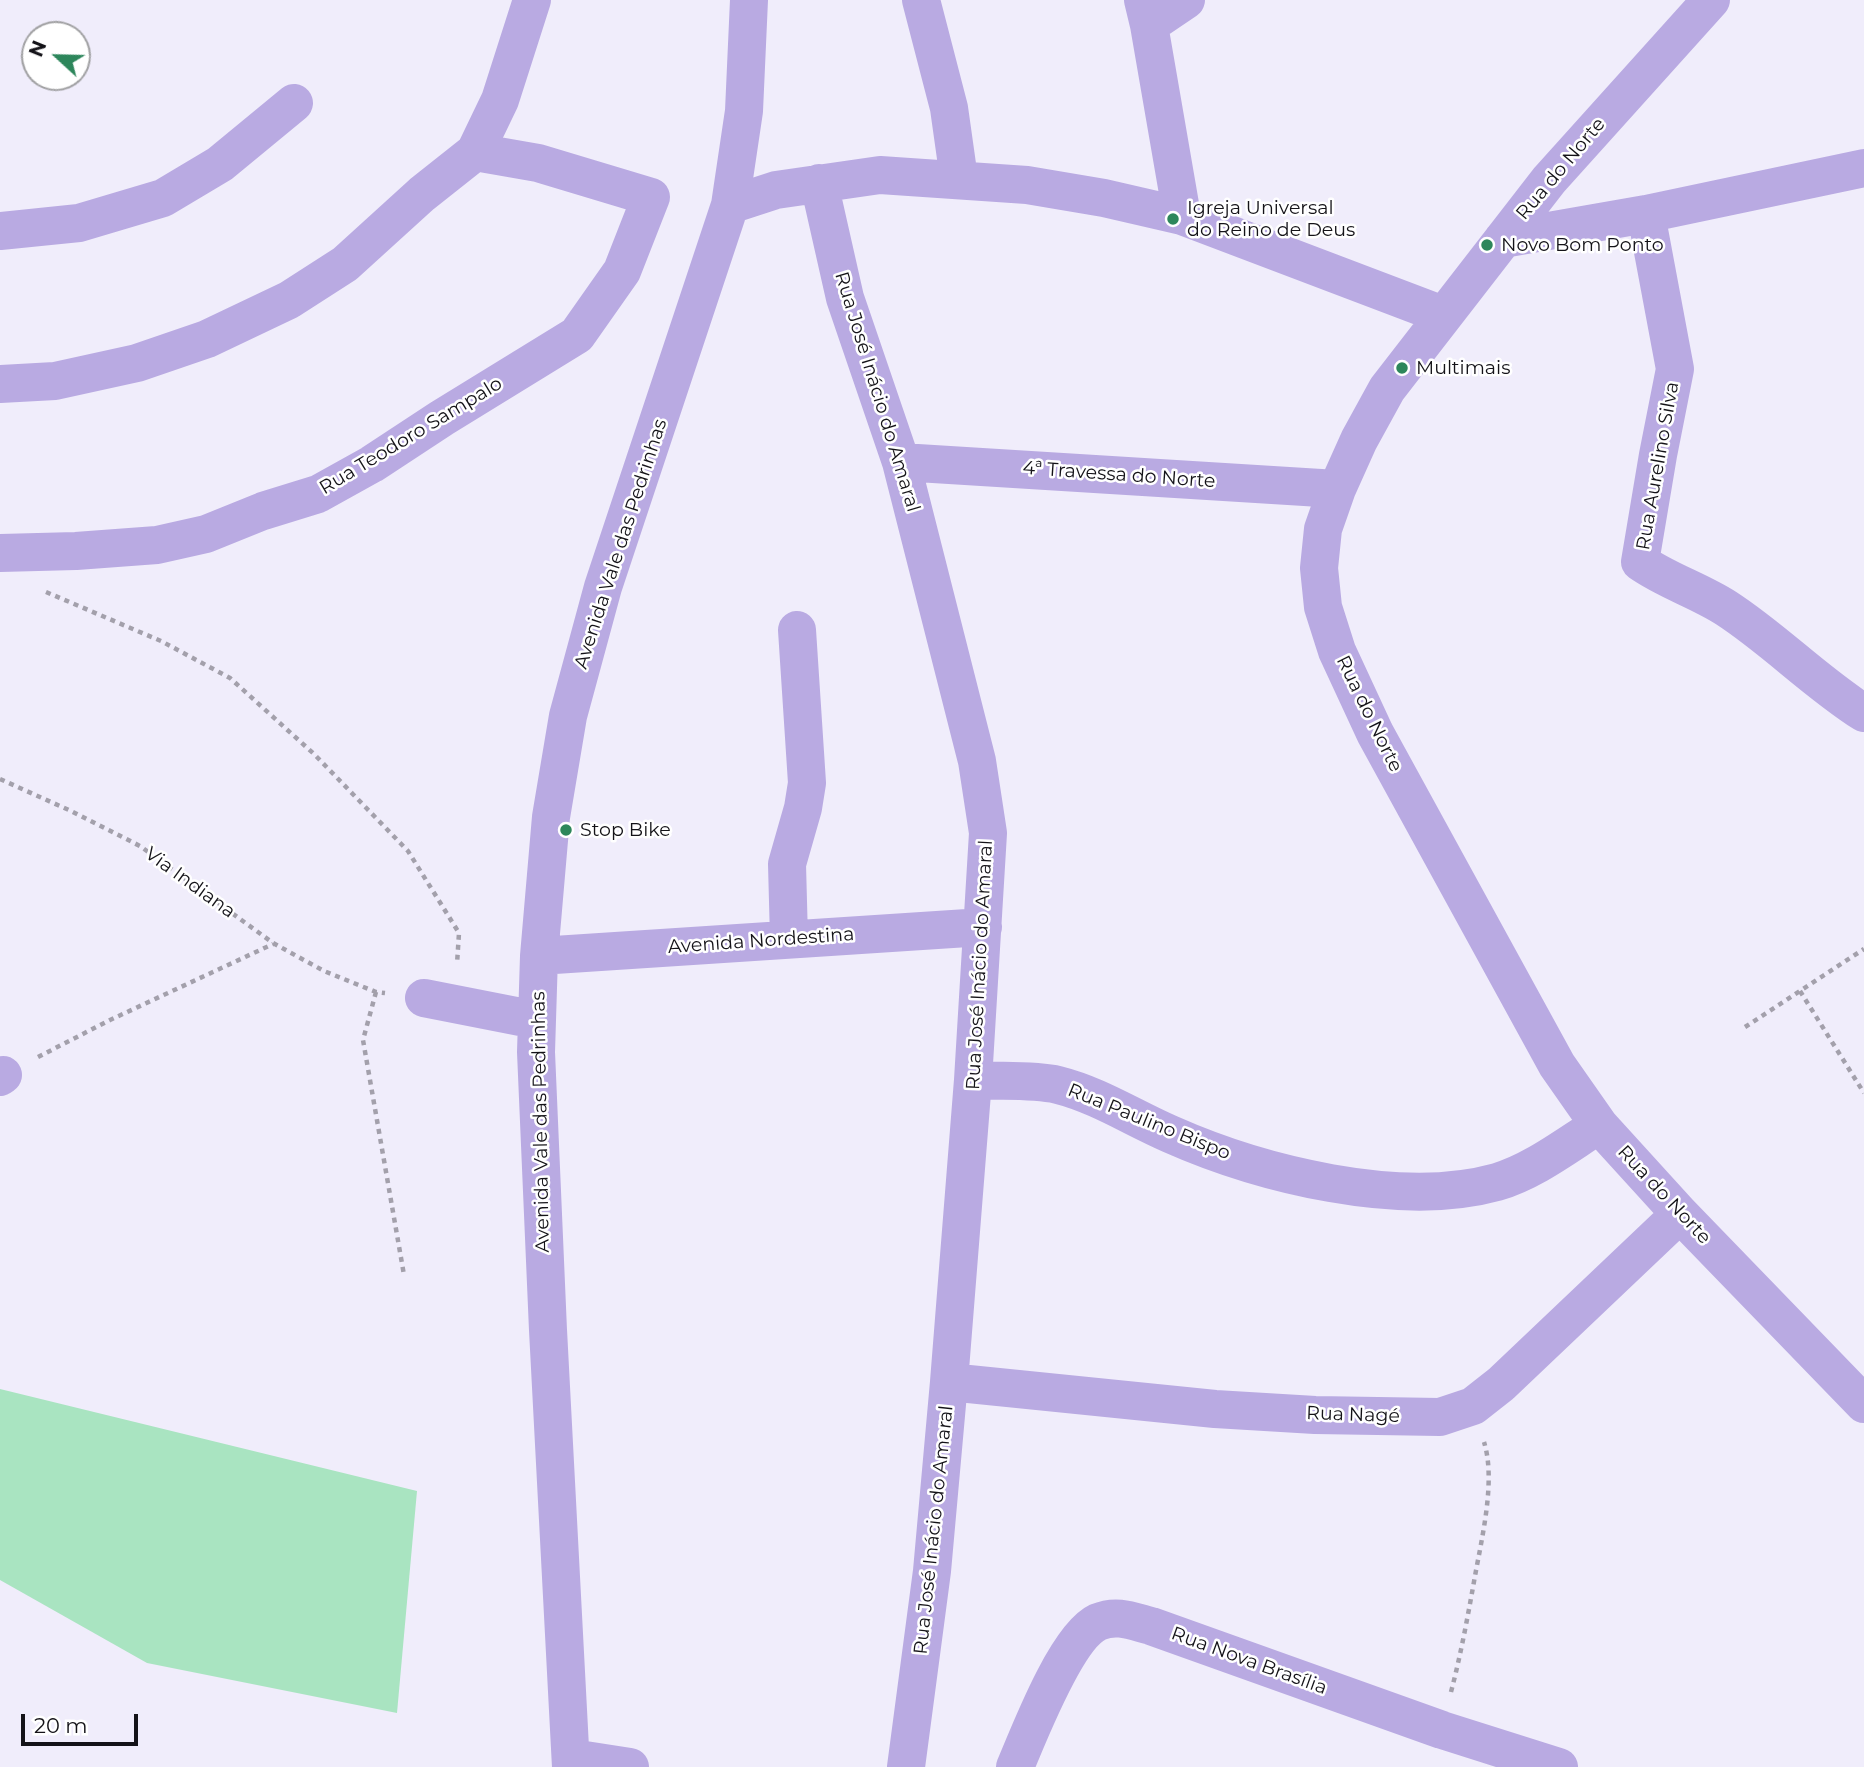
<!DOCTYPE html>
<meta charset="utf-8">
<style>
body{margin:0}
#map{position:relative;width:1864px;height:1767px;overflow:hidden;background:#f0edfb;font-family:Montserrat,sans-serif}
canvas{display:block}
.north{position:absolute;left:21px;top:21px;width:70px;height:70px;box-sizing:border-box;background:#fff;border:2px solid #a1a1a3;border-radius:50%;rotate:292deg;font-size:19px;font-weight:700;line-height:28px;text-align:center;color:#141318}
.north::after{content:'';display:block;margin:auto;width:24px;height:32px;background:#2d865b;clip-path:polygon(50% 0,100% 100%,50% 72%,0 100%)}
.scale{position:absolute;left:21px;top:1714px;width:117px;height:32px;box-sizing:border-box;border:4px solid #141318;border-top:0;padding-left:9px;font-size:21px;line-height:24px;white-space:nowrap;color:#141318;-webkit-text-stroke:5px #fff;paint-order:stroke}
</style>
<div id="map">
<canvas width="1864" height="1767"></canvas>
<div class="north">N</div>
<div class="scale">20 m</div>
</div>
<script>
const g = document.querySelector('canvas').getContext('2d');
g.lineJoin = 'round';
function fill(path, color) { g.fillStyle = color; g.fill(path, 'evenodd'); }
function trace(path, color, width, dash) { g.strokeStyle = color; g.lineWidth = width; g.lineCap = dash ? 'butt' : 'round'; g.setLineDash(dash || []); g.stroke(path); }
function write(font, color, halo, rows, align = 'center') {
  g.font = font + ' Montserrat,sans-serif'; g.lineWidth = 5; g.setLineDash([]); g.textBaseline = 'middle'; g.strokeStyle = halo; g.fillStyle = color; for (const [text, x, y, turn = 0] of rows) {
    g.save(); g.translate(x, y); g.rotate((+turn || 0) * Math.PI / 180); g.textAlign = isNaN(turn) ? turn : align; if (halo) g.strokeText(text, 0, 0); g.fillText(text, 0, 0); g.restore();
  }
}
fill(new Path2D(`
 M0,1389L417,1491L397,1713L147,1663L0,1580Z`), '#a9e4c1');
trace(new Path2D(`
 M46,592L161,641L230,678L314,754L408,851L459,933L457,964
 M0,779L71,811L140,846L273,943L324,971L376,992L385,993
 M1800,991L1864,1093
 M376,992L363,1040L404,1275
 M1745,1027L1864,949
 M38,1057L110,1020L273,944
 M1451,1692C1461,1654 1468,1615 1475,1576C1482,1537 1496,1480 1484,1442`), '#a3a0ab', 4.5, [5, 5]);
trace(new Path2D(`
 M921,0L949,108L959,179
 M1143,0L1149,25L1182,216
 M1711,0L1549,180L1387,389L1359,440L1337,489L1323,529L1319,568L1323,607L1337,651L1375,733L1557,1065L1599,1125L1680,1214L1864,1404
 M1149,25L1186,0
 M819,183L845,298L901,462L977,761L988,833L973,1080L949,1382L932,1571L906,1767
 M730,205L776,190L880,175L1027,185L1104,198L1182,216L1443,315
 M1646,214L1675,369L1658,455L1640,562C1667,581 1698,590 1726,608C1774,639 1815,682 1864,713
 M0,231L79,223L163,198L220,164L294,103
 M1503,239L1646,214L1864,168
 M0,384L55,381L137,363L207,339L289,300L345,264L422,194L475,152L500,100L532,0
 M901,462L1337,489
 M0,553L76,551L157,545L206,534L263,511L318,494L372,464L442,418L577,335L622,271L651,197L538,163L475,152
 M789,939L787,864L803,808L807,783L797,630
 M539,956L983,927
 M424,998L536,1020
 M0,1077L3,1075
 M973,1080C1000,1082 1032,1079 1058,1085C1098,1095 1133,1118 1170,1134C1260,1174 1400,1209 1497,1182C1534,1171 1567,1145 1599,1125
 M949,1382L1215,1409L1315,1415L1440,1417L1473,1406L1501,1384L1680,1214
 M572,1758L630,1767
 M571,1767L548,1330L536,1052L539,956L551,817L568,716L603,587L730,205L744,111L749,0
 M1015,1767C1029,1734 1066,1637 1098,1622C1117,1614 1132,1621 1151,1626L1442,1730L1559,1767`), '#b9aae2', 38);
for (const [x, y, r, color] of [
 [1173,219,7,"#2d865b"],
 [1487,245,7,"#2d865b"],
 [1402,368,7,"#2d865b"],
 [566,830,7,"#2d865b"]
]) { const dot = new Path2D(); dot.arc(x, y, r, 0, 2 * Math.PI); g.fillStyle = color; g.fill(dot); trace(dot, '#fff', 2.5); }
write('19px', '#141318', '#fff', [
 ["Rua do Norte",1561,169,-50],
 ["Rua José Inácio do Amaral",877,392,73],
 ["Rua Teodoro Sampalo",411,436,-31],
 ["Rua Aurelino Silva",1658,466,-80],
 ["4ª Travessa do Norte",1119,475,4],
 ["Avenida Vale das Pedrinhas",621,544,-72],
 ["Rua do Norte",1369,714,64],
 ["Via Indiana",190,883,36],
 ["Avenida Nordestina",761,941,-4],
 ["Rua José Inácio do Amaral",980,965,-87],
 ["Avenida Vale das Pedrinhas",541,1122,-91],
 ["Rua Paulino Bispo",1149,1122,22],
 ["Rua do Norte",1664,1195,47],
 ["Rua Nagé",1353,1415,2],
 ["Rua José Inácio do Amaral",934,1530,-84],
 ["Rua Nova Brasília",1249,1661,20]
]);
write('19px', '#141318', '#fff', [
 ["Igreja Universal",1187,208],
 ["do Reino de Deus",1187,230],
 ["Novo Bom Ponto",1501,245],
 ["Multimais",1416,368],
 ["Stop Bike",580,830]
], 'left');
</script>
